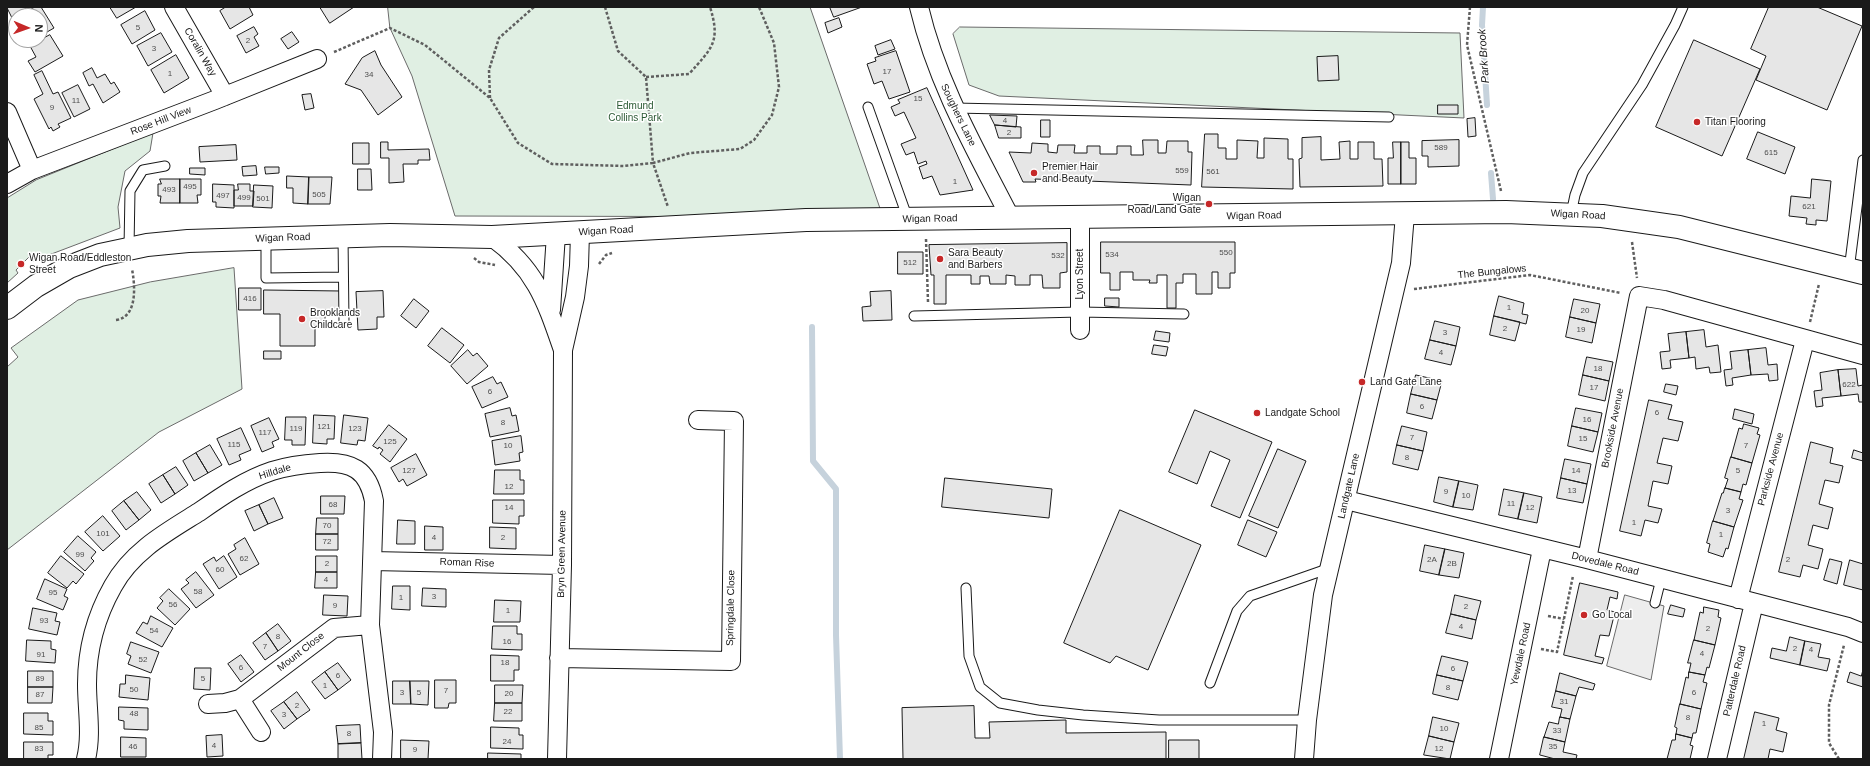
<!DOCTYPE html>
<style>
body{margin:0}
#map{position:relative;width:1870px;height:766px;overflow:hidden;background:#fff;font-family:Helvetica,sans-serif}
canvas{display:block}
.frame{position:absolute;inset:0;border:8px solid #1a1a1a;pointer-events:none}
.north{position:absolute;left:8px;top:8px;width:40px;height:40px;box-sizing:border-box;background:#fff;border:1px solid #a3a3a3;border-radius:50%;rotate:92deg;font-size:11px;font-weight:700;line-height:16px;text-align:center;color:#1a1a1a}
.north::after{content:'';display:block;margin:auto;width:14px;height:18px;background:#c62828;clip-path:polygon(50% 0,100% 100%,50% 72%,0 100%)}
</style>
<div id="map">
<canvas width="1870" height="766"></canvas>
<div class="frame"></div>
<div class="north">N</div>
</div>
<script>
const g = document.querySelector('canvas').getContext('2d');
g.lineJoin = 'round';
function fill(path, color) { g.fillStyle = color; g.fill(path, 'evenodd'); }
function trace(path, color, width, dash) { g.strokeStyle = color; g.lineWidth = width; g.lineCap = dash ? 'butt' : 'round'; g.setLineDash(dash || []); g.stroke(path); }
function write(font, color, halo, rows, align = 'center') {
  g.font = font + ' Helvetica,sans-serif'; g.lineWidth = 3; g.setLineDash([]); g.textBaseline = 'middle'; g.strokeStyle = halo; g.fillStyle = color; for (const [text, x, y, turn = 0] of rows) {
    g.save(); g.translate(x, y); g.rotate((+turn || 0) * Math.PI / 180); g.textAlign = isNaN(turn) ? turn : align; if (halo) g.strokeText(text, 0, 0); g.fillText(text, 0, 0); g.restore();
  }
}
const green = new Path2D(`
 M388,7H810L883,217L455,216L412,76L390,28Z
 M960,27L1460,33L1464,118L999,96L969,85L953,34Z
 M153,133L150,151L125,171L118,207L120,228L33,261L29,257L16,270L18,273L7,283V198L36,180Z
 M234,268L242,389L159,432L7,550V367L18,357L11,348L78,300L150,282Z`);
fill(green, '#e0efe3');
trace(green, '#6a6a6a', 1);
const parking = new Path2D(`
 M1625,595L1664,606L1651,680L1607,666Z`);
fill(parking, '#ededed');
trace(parking, '#6a6a6a', 1);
trace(new Path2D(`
 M1483,7L1482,25L1487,105
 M1491,173L1493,199
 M812,327L813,461L836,489V635L840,759`), '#c6d2dc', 6);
const building = new Path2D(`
 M7,7H28L12,17Z
 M35,7H41L54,28L40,36V16H20Z
 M110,7H136L117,18Z
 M226,7H249L253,15L230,29L220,11Z
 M320,7H354L330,23Z
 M830,7H862L834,17Z
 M1769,7H1817L1862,26L1827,110L1756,80L1766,56L1751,49Z
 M145,11L155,30L132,44L121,25Z
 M839,18L842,27L828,33L825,23Z
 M254,27L258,34L254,37L259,46L246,53L237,36Z
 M292,32L299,42L288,49L281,39Z
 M161,33L172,52L148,66L137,46Z
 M50,35L63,56L35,72L28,61L36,57L30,46Z
 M891,40L895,49L878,55L875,46Z
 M1694,40L1760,69L1722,156L1656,127Z
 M375,51L381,65L402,97L378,115L361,90L345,84L362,58Z
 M896,51L910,92L889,99L882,81L874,84L867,64L876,61L875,58Z
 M176,55L189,78L164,93L151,70Z
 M1338,56L1339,80L1318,81L1317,57Z
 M92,68L97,78L105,74L111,84L114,82L120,92L103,103L93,84L89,86L83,73Z
 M42,71L53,94L58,92L71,118L58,124L60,127L53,131L51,127L49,129L34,99L43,94L34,75Z
 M78,85L90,109L74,117L62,93Z
 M927,88L973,190L940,195L932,176L923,179L919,167L927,164L926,161L918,164L914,152L906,155L901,144L916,138L904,112L895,116L891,107L900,103L898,100Z
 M311,94L314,108L305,110L302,95Z
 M1438,105H1458V114H1438Z
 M990,115L1017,116L1016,127L995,125Z
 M1475,118L1476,136L1468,137L1467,119Z
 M1041,120H1050V137H1041Z
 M995,125L1021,127V138H999Z
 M1758,132L1795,147L1785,174L1747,159Z
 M1205,134H1218V148H1226V159H1237V140L1258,141L1257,158H1264V138L1288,139V159H1293V189L1202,187Z
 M1321,137V160L1340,159L1339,142L1350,141V159H1358V142H1374V159H1382L1383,186L1300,187L1299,159L1302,158V138Z
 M1143,140H1158V153H1166L1167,141H1188V152H1192L1191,185L1035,179L1036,182H1023L1009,152L1031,153L1032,143L1048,144V152L1057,153L1058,145H1075L1074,153H1087V146H1100V154H1117V146H1131V155H1143Z
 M1459,140V166L1428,167V156H1422V141Z
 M381,142H388V150L429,149L430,160H418V164H403L404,182L389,183V158H381Z
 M1393,142H1401V184H1388V158H1393Z
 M1401,142H1409V158H1416V184H1401Z
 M353,143H369V164H353Z
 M236,145L237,160L200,162L199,147Z
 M256,166L257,175L243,176L242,167Z
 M265,167H279V173L266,174Z
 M190,168H205V175L190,174Z
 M358,169H371L372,190H358Z
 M287,176L309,177L308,204L293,203V188H287Z
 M309,177H332L330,204H308Z
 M160,179H180V203H160L161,196H158V184H161Z
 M180,179H201V195H197L198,203H180Z
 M1812,179L1831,181L1827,221L1816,220V225L1806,224L1807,218L1789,216L1791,196L1810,198Z
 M213,184L234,185V208L216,207V202H213Z
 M238,184H250V191H254L253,206H234V190H238Z
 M254,185L273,186L272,208L253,207Z
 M1101,242H1235V273H1230V288H1218V272H1212V294H1196V274H1183V283H1176V308H1167V275H1157V283H1149L1150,280H1133V272H1120V290H1110V273H1101Z
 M1067,243V272L1060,273V288H1043L1042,275H1030V285H1015V276L1006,275V284H990L989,276H980V284H971V275H946V304H934V275H931L929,245Z
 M898,252H923V274H898Z
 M239,288H261V310H239Z
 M264,290L341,291V310H325V325H315V346H280V314H264Z
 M383,291L384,317H377V329L358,330L356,292Z
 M891,291L892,320L863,321L862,307L871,306L870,292Z
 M1499,296L1524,303L1522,314L1528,315L1526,324L1494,316Z
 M1105,298H1119V307L1105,306Z
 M414,299L429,311L416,328L401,316Z
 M1574,299L1600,304L1596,323L1570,317Z
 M1494,316L1520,322L1515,341L1490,335Z
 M1570,317L1596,323L1592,343L1566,337Z
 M1435,321L1460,327L1456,346L1430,340Z
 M442,328L464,345L450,363L428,346Z
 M1704,330L1706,347L1718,345L1721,372L1710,373L1709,367L1696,369L1695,357L1689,358L1686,332Z
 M1156,331L1170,333L1169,342L1154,340Z
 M1686,332L1689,358L1670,360L1671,368L1662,369L1660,352L1670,351L1668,334Z
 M1430,340L1456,346L1451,365L1425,359Z
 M1154,345L1168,347L1166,356L1152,354Z
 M1766,348L1768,365L1777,364L1778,380L1769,381L1768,374L1751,375L1748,350Z
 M468,350L473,356L477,353L488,366L467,384L451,366Z
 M1748,350L1751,375L1732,378L1733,385L1726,386L1724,370L1732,369L1730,352Z
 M264,351H281V359H264Z
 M1587,357L1613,362L1609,381L1583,375Z
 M1856,369L1858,386L1863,385V402H1859L1858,394L1841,396L1838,370Z
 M1838,370L1841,396L1822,398L1823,406L1816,407L1814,391L1822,390L1820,373Z
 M1416,375L1442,381L1437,400L1411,394Z
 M1583,375L1609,381L1605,401L1579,395Z
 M493,377L497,384L501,382L508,397L482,408L472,387Z
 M1666,384L1678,386L1676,395L1664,392Z
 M1411,394L1437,400L1432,419L1407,413Z
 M1649,400L1672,405L1668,419L1683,422L1678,441L1663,438L1657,463L1672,466L1668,484L1653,481L1648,506L1662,509L1658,523L1645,520L1641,536L1620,531Z
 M510,408L512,416L516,415L519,431L490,437L485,414Z
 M1576,408L1602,413L1598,432L1572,426Z
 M1735,409L1754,414L1752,424L1733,419Z
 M1195,410L1272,442L1240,518L1211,506L1230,460L1210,451L1197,484L1169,472Z
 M314,415L335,416L334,439H327V444L313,443Z
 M344,415L368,418L365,441L358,440L357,445L341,443Z
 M286,417H306L305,445H292V440H285Z
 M269,418L279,439L272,442L274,447L262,452L251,426Z
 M1744,424L1759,428L1757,434L1760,435L1752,463L1731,457L1739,428L1742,429Z
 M389,425L407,439L390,462L380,454L383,450L379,447L378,449L373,446Z
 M1402,426L1427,432L1423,451L1397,445Z
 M1572,426L1598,432L1593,452L1568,446Z
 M241,428L251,450L239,455L241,460L229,465L217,439Z
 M521,436L523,452L519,453L520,461L495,465L492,441Z
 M1811,442L1833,448L1830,463L1843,466L1839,483L1825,480L1819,504L1833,508L1828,529L1813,525L1808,545L1823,549L1818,569L1803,565L1800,577L1779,572Z
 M210,445L222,465L208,473L196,453Z
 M1397,445L1423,451L1418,470L1393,464Z
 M1278,449L1306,461L1278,528L1249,516Z
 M1854,450L1863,453V461L1852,458Z
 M196,453L208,473L194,481L183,461Z
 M416,454L427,475L407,486L403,479L399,482L391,468Z
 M1731,457L1752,463L1746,485L1743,484L1741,492L1725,488L1728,479L1725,478Z
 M1565,459L1591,464L1587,484L1561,478Z
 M176,467L188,485L175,494L163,475Z
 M495,470H520V480H524V494H494Z
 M163,475L175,494L161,503L149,484Z
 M1439,477L1459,481L1453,507L1434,502Z
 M945,478L1052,489L1049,518L942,507Z
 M1561,478L1587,484L1583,503L1557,498Z
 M1459,481L1478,485L1473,510L1453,507Z
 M1725,488L1741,492L1739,499L1743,500L1734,527L1713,521L1722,493H1723Z
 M1504,489L1524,493L1518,519L1499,515Z
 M137,492L151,510L139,520L124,501Z
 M1524,493L1542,497L1537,523L1518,519Z
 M321,496H345L344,514H321Z
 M274,498L283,518L268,524L259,505Z
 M493,500H524V516H519V524L493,523Z
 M124,501L139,520L126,530L112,511Z
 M259,505L268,524L254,531L245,511Z
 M1120,510L1201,545L1148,670L1116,656L1110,663L1064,643Z
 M103,516L120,536L103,551L85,532Z
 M317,518H338V534H316Z
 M398,520L415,521V544H397Z
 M1248,520L1277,532L1266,557L1238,545Z
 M1713,521L1734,527L1728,549L1726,548L1723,557L1708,552L1710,544L1707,543Z
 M425,526L443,527V550H425Z
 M490,527L516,528V549L490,548Z
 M316,534H338V550H316Z
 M78,536L96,552L91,558L94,561L85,571L64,552Z
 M245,538L259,564L240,575L228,554L236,549L234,545Z
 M1425,545L1445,549L1439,575L1420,571Z
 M1445,549L1464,553L1459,578L1439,575Z
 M61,556L84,574L76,584L73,581L67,588L48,573Z
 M224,556L237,577L219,589L203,564L214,557L216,561Z
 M316,556H337V572H316Z
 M1830,559L1842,562L1837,584L1824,580Z
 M1850,560L1863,564V590L1844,585Z
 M196,572L214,595L196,608L181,589L189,583L186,580Z
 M316,572H337V588H315Z
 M45,579L67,589L64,596L68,598L63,610L37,599Z
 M1580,583L1618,592L1617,599L1610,597L1607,610L1615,612L1609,636L1600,635L1595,656L1604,658L1602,664L1564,655Z
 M393,586H410V610L392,609Z
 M423,588L446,589V607L422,606Z
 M169,589L190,609L175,625L157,608L163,601L160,598Z
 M324,595L348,596L347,616L323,615Z
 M1455,595L1481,601L1476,620L1451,614Z
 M495,600L521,601L520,622H494Z
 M1671,605L1685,609L1683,617L1668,614Z
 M1704,607L1719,610L1718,617L1721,618L1715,645L1694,640L1700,612L1703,613Z
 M33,608L57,613L55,621L60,622L57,635L29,629Z
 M1451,614L1476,620L1472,639L1446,633Z
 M151,616L173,628L162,647L136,633L143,622L147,624Z
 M278,624L291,641L278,651L266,633Z
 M493,626H517V634H522V650L492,649Z
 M266,633L278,651L265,660L253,643Z
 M1790,637L1805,641L1800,665L1770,658L1772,648L1786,651Z
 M27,640L51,641V649L56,650L55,663L26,661Z
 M1694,640L1715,645L1709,668L1707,667L1705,675L1689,672L1691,663H1688Z
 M1805,641L1821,644L1818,657L1830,659L1827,671L1800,665Z
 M131,642L159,652L151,673L128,664L131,656L127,654Z
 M241,655L254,672L241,682L228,664Z
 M491,655L519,656V670H514V681H491Z
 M1442,656L1468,662L1463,681L1437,675Z
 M338,663L351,680L338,690L325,672Z
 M195,668H211L210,690L194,689Z
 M1863,670V687L1847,682L1850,672L1861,676Z
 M28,671H53V687H28Z
 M325,672L338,690L325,699L312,682Z
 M1689,672L1705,675L1703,682L1707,683L1701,709L1680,704L1686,677L1688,678Z
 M1560,673L1595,684L1593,690L1579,687L1576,696L1556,691Z
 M126,675L150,678L148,700L119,697L120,684H125Z
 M1437,675L1463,681L1458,700L1433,694Z
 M435,680H456V703H449L448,708H435Z
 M393,681H410L411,704H393Z
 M410,681H429L428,705L411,704Z
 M495,685H523L522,703H495Z
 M28,687H53L52,703H28Z
 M1556,691L1576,696L1570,719L1560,717L1562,709L1552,707Z
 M297,692L310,710L297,719L284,702Z
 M284,702L297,719L284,729L271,711Z
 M495,703H522V721H494Z
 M1680,704L1701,709L1696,733H1693L1692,738L1676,734L1677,728L1675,727Z
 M974,706L975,738H990L989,722L1066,720V733L1166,732V759H903L902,708Z
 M119,707L148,708V730L124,729V721L119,720Z
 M1755,712L1779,718L1776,730L1787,733L1783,752L1770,749L1768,759H1744Z
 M24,713H48V721H53V735L24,734Z
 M1433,717L1459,723L1454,742L1429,736Z
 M1560,717L1570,719L1565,742L1544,737L1549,722L1558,724Z
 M360,725L361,743L338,744L336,726Z
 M491,727L519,728V735H523V749L491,748Z
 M1676,734L1692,738L1690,745L1693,746L1690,759H1667L1672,740H1675Z
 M222,735L223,756L207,757L206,736Z
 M1429,736L1454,742L1450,759L1424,755Z
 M121,737L146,738V757H121Z
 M1544,737L1565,742L1563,752L1577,755L1576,759H1555L1540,755Z
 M401,740L429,741L428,759H401Z
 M1169,740H1199V759H1169Z
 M24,742H53V755H48V759H24Z
 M361,743L362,759H338V744Z
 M488,753L521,754V759H488Z`);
fill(building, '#e6e6e6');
trace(building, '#1a1a1a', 1);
const lane = new Path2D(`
 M868,107L908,219
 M954,108L1389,117
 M1571,214L1575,195L1583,173L1642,85L1675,25L1683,7
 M343,236L344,322
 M266,239V278L343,277
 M129,248L130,191L143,170L165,166
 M1849,270L1863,160
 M914,316L1080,312L1184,314
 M966,588L969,656L980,687L1000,703L1038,710L1083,715L1159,720H1307
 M1655,603L1661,579
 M1210,683L1237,611L1250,596L1330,568`);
const street = new Path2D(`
 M174,7L225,96
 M919,7C937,83 975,149 1010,217
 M7,112L32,170
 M7,184L32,170L215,100L317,59
 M1080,218V330
 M492,237C536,269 546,301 563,350
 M551,310L556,234
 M1346,500L1587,559L1848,627L1863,633
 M1587,559L1639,296L1664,300L1863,355
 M372,561L562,565
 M1738,599L1805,340
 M559,658L731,661L734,421L698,420
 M240,699L261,732
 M208,704L225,703L240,699L334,628L370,625
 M86,759C92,735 87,709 87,684C87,649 96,616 113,586C132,551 167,532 199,512C222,496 245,480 272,471C288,466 304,464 320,463C351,461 368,469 374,501L370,625L383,732L382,759
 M557,759L562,565L563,350L575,297L579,266L580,233
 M1304,759L1307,720L1323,595L1401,263L1405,214
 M1499,759L1542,549
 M1717,759L1754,603`);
const primary = new Path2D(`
 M7,308L36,286L69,267L100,255L147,245L188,241L390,235L492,237L806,220L1506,212L1602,216L1679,227L1863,273`);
trace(lane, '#1a1a1a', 11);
trace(street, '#1a1a1a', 20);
trace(primary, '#1a1a1a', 24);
trace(new Path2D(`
 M605,7L618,51L646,77L653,163L690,153L740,149L754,140L772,115L779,87L774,43L759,7
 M1470,7L1467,45L1501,191
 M334,52L390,28L425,45L490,98L518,143L552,164L624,166L653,163L668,207
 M646,77L689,74C712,48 721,42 710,7
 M490,98L489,70L499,38L534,7
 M926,239L928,302
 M1632,242L1637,278
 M474,258L479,262L495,265
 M599,264L606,255L612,253
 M1414,289L1530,275L1621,293
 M116,320C138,317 135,285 132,269
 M1810,322L1819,284
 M1548,616L1564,619
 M1541,649L1557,652L1573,576
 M1839,759L1829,743V705L1844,645`), '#5f5f5f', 2.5, [3, 2]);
trace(lane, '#fff', 9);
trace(street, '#fff', 18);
trace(primary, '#fff', 22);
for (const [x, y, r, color] of [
 [1697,122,4,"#c62828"],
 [1034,173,4,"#c62828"],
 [1209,204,4,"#c62828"],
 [940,259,4,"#c62828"],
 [21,264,4,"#c62828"],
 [302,319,4,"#c62828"],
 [1362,382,4,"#c62828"],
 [1257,413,4,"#c62828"],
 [1584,615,4,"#c62828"]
]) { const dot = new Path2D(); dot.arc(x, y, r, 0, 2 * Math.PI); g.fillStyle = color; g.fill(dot); trace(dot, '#fff', 1.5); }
write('8px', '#4d4d4d', null, [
 ["5",138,28],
 ["2",248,41],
 ["3",154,49],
 ["17",887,72],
 ["1",170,74],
 ["34",369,75],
 ["15",918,99],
 ["11",76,101],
 ["9",52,108],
 ["4",1005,121],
 ["2",1009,133],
 ["589",1441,148],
 ["615",1771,153],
 ["559",1182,171],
 ["561",1213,172],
 ["1",955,182],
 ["495",190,187],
 ["493",169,190],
 ["505",319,195],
 ["497",223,196],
 ["499",244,198],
 ["501",263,199],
 ["621",1809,207],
 ["550",1226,253],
 ["534",1112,255],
 ["532",1058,256],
 ["512",910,263],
 ["416",250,299],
 ["1",1509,308],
 ["20",1585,311],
 ["2",1505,329],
 ["19",1581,330],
 ["3",1445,333],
 ["4",1441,353],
 ["18",1598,369],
 ["622",1849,385],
 ["17",1594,388],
 ["6",490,392],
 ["6",1422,407],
 ["6",1657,413],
 ["16",1587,420],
 ["8",503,423],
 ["121",324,427],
 ["119",296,429],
 ["123",355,429],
 ["117",265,433],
 ["7",1412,438],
 ["15",1583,439],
 ["125",390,442],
 ["115",234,445],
 ["10",508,446],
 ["7",1746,446],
 ["8",1407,458],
 ["127",409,471],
 ["14",1576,471],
 ["5",1738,471],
 ["12",509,487],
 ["13",1572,491],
 ["9",1446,492],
 ["10",1466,496],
 ["11",1511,504],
 ["68",333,505],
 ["14",509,508],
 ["12",1530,508],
 ["3",1728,511],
 ["1",1634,523],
 ["70",327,526],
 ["101",103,534],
 ["1",1721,535],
 ["4",434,538],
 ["2",503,538],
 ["72",327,542],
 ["99",80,555],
 ["62",244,559],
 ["2A",1432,560],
 ["2",1788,560],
 ["2",327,564],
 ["2B",1452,564],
 ["60",220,570],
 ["4",326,580],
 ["58",198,592],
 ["95",53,593],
 ["3",434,597],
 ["1",401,598],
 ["56",173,605],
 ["9",335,606],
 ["2",1466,607],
 ["1",508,611],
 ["93",44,621],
 ["4",1461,627],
 ["2",1708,629],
 ["54",154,631],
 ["8",278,637],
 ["16",507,642],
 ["7",265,647],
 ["2",1795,649],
 ["4",1811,650],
 ["4",1702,654],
 ["91",41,655],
 ["52",143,660],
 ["18",505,663],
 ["6",241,668],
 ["6",1453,669],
 ["6",338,676],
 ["89",40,679],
 ["5",203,679],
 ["1",325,686],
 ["8",1448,688],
 ["50",134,690],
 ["7",446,691],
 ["3",402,693],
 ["5",419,693],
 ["6",1694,693],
 ["20",509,694],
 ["87",40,695],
 ["31",1564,702],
 ["2",297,706],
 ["22",508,712],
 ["48",134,714],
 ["3",284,715],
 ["8",1688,718],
 ["1",1764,724],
 ["85",39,728],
 ["10",1444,729],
 ["33",1557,731],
 ["8",349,734],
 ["24",507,742],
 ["4",214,746],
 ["46",133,747],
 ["35",1553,747],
 ["83",39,749],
 ["12",1439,749],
 ["9",415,750]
]);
write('10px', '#1a1a1a', '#fff', [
 ["Coralin Way",200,52,60],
 ["Soughers Lane",958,115,64],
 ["Rose Hill View",161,121,-21],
 ["Wigan Road",1578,215,3],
 ["Wigan Road",1254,216,-1],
 ["Wigan Road",930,219,-1],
 ["Wigan Road",606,231,-3],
 ["Wigan Road",283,238,-2],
 ["The Bungalows",1492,272,-6],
 ["Lyon Street",1080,274,-90],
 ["Brookside Avenue",1613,428,-79],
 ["Parkside Avenue",1771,469,-75],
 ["Hilldale",275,472,-17],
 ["Landgate Lane",1349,486,-77],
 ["Bryn Green Avenue",562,554,-89],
 ["Roman Rise",467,563,2],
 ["Dovedale Road",1605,564,14],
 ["Springdale Close",731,608,-89],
 ["Mount Close",301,652,-38],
 ["Yewdale Road",1521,654,-78],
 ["Patterdale Road",1735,681,-77]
]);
write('10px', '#2b5a34', '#fff', [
 ["Edmund",635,106],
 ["Collins Park",635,118]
]);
write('10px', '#1a1a1a', '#fff', [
 ["Titan Flooring",1705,122],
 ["Premier Hair",1042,167],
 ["and Beauty",1042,179],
 ["Wigan",1201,198,"right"],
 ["Road/Land Gate",1201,210,"right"],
 ["Sara Beauty",948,253],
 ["and Barbers",948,265],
 ["Wigan Road/Eddleston",29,258],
 ["Street",29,270],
 ["Brooklands",310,313],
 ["Childcare",310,325],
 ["Land Gate Lane",1370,382],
 ["Landgate School",1265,413],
 ["Go Local",1592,615]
], 'left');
write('italic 11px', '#1a1a1a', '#fff', [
 ["Park Brook",1484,56,-94]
]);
</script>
